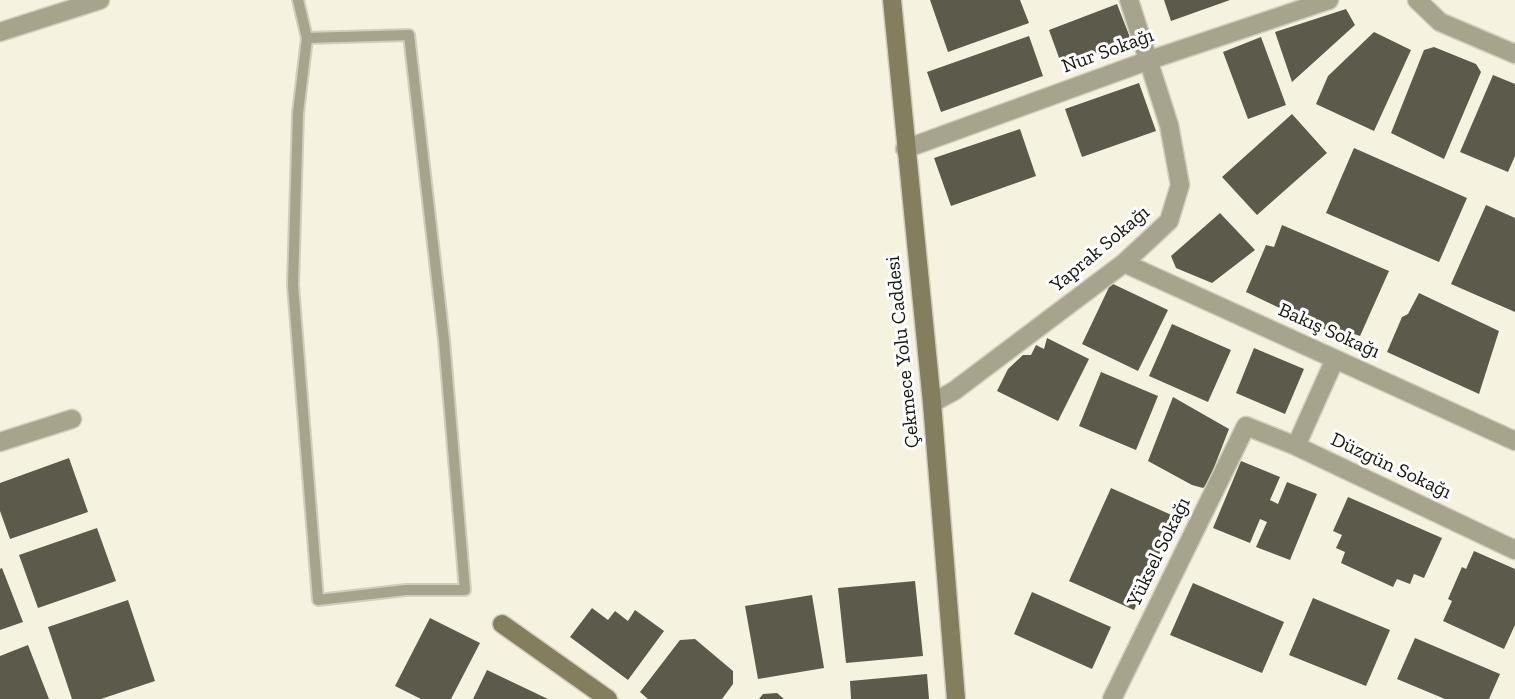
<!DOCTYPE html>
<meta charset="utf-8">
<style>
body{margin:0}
canvas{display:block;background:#f5f2e0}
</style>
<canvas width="1515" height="699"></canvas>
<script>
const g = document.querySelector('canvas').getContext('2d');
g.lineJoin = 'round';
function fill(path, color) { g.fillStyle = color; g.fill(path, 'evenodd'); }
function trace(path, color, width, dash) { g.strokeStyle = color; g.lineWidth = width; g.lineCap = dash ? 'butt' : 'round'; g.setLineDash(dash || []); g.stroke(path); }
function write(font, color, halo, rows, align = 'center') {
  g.font = font + ' "Zilla Slab",serif'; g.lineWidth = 6; g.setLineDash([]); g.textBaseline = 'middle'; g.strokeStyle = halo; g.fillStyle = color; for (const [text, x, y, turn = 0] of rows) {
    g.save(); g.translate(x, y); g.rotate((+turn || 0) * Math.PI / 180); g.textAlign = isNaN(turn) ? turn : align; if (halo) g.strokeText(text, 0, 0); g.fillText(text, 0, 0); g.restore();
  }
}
fill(new Path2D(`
 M930,0H1020L1029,23L948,52Z
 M1164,0H1230L1171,21Z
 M1117,4L1131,40L1062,66L1049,30Z
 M1346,9L1355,25L1292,82L1275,32Z
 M1374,32L1411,50L1374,131L1316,104L1328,76Z
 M1029,36L1043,76L941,112L927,72Z
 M1261,37L1286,105L1248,119L1223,52Z
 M1434,47L1476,64L1481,72L1444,159L1391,133L1424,50Z
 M1493,75L1515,84V156L1508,172L1460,152Z
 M1139,83L1156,131L1082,157L1065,109Z
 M1292,114L1327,153L1257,215L1222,177Z
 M1020,129L1036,176L951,206L934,158Z
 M1354,148L1467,198L1439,262L1326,213Z
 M1486,205L1515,218V312L1451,284Z
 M1220,213L1255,250L1212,283L1176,268L1171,256Z
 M1282,225L1389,271L1360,336L1351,333L1349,341L1246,292L1266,245L1274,247Z
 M1111,283L1168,310L1138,371L1082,344Z
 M1419,293L1499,331L1479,394L1387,352L1402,317L1408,314Z
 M1172,324L1231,350L1208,402L1149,376Z
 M1047,338L1089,359L1058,421L997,391L1008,369L1023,355H1031L1036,345L1044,349Z
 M1254,348L1304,369L1285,414L1236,393Z
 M1101,372L1158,396L1136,450L1079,426Z
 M1173,397L1229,429L1208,483L1203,488L1192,485L1148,461Z
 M69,458L88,512L10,539L0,511V483Z
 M1241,461L1280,477L1270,500L1278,504L1287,482L1317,494L1290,560L1256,547L1267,522L1260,519L1250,543L1213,528Z
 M1111,488L1176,517L1134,610L1069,581Z
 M1348,497L1442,538L1424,578L1414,574L1410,584L1397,579L1393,587L1341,563L1345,552L1336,548L1342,535L1333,531Z
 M97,528L116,581L38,608L19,555Z
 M1474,551L1515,569V625L1504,649L1443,621L1452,601L1448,599L1462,567L1466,569Z
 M2,568L23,622L0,630V569Z
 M915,581L923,656L846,663L838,588Z
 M1193,583L1284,622L1262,673L1170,635Z
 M1032,592L1111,627L1092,669L1014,634Z
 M812,595L824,668L758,679L745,606Z
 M1313,598L1390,630L1366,686L1289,655Z
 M128,600L155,681L101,699H72L48,627Z
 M592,608L608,620L615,611L628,621L635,610L664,631L628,680L570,637Z
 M430,618L480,643L451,699H421L395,686Z
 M1415,638L1500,674L1489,699H1445L1397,679Z
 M695,639L733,671V684L722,699H648L640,692L680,640Z
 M28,645L49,699H0V656Z
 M487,670L548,699H473Z
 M927,674L929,699H851L850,681Z
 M777,693L784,699H759L763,694Z`), '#5c5a4b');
const lane = new Path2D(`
 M298,0L307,38L298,113L293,285L318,600L406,590H465L444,340L409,35L307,38`);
const street = new Path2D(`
 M1417,0L1440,22L1515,54
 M0,32L100,0
 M905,149L1147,61L1329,0
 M1124,263L1515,441
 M932,403L954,391L1124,263L1169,221L1180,185L1169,125L1129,0
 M0,442L72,419
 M1296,446L1335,359
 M1112,699L1246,426L1296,446L1515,550`);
const secondary = new Path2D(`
 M892,0L932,403L956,699
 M502,624L608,699`);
trace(lane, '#d1cebe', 14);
trace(street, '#d1cebe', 21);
trace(secondary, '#d1cebe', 21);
trace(lane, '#a7a48e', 10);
trace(street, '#a7a48e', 18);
trace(secondary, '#837e5e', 18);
write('20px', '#15140e', '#fff', [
 ["Nur Sokağı",1108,51,-20],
 ["Yaprak Sokağı",1100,249,-40],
 ["Bakış Sokağı",1329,331,24],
 ["Çekmece Yolu Caddesi",903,352,-96],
 ["Düzgün Sokağı",1391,466,25],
 ["Yüksel Sokağı",1159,552,-64]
]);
</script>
